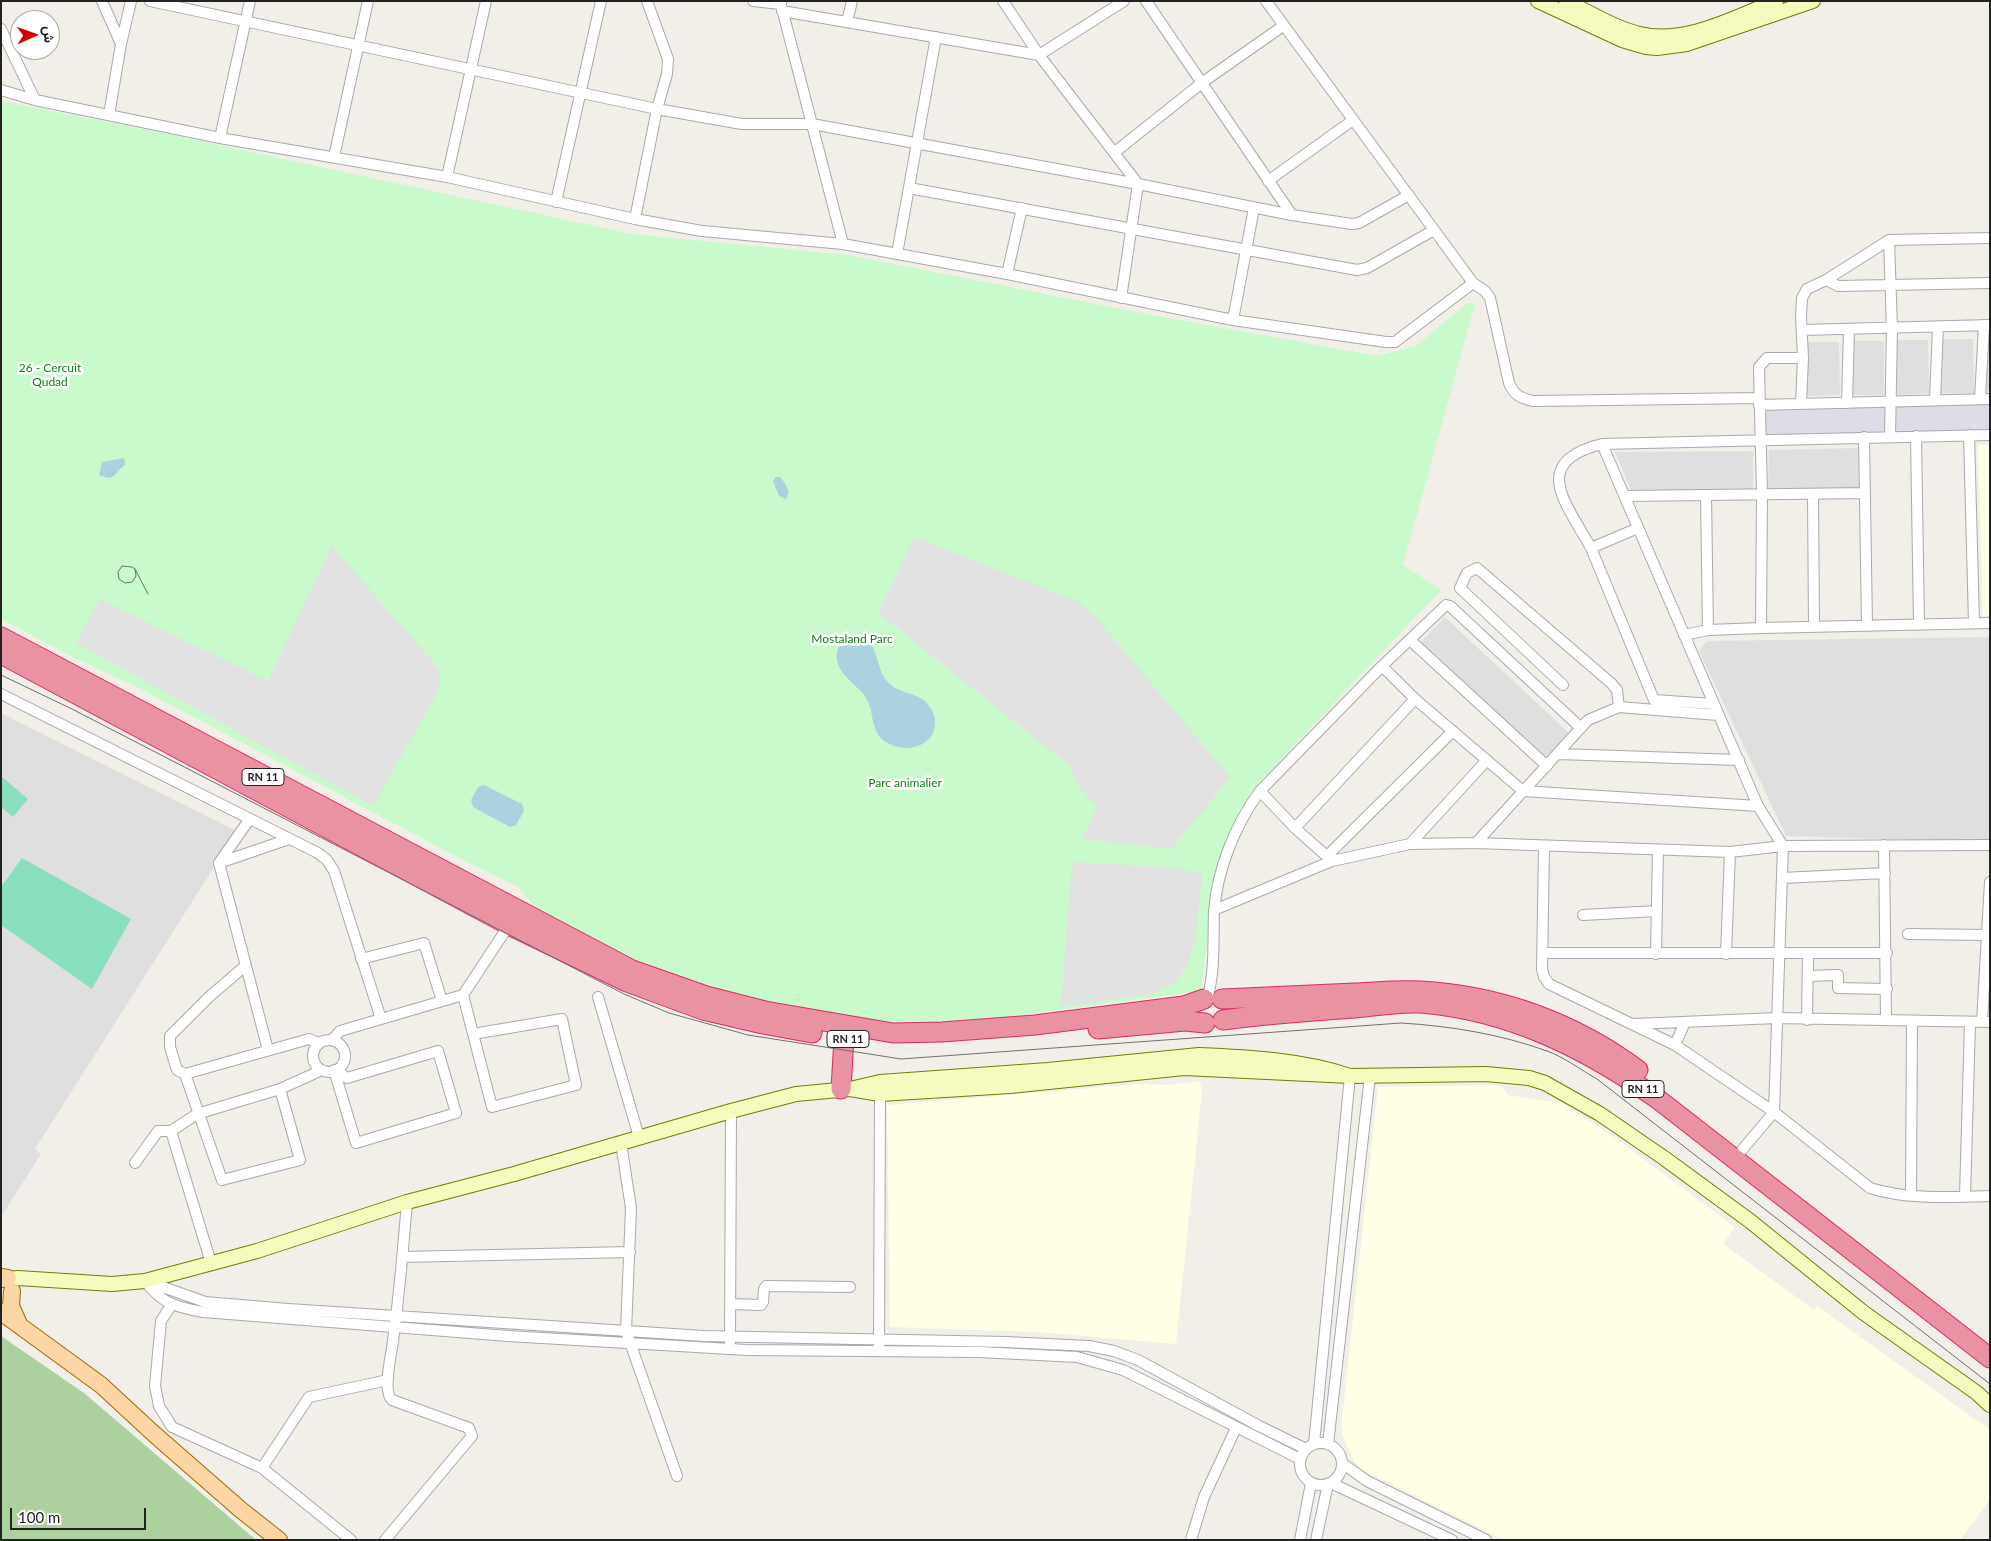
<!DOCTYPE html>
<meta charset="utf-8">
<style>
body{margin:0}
#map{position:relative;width:1991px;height:1541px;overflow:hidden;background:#f2efe9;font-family:Lato,Vazirmatn,sans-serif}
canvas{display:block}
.frame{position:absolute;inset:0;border:2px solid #222;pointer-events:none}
.north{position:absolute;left:10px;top:10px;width:50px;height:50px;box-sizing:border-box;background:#fff;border:1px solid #a7a7a7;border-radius:50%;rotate:88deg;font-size:14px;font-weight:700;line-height:20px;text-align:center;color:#222}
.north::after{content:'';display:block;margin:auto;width:18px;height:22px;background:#d40000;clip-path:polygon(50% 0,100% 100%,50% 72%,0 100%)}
.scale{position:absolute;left:10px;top:1508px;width:136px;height:22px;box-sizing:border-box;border:2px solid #222;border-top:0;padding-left:6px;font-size:15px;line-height:18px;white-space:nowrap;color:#222;-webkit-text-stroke:4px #fff;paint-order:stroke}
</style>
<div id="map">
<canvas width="1991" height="1541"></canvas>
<div class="frame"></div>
<div class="north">ش</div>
<div class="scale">100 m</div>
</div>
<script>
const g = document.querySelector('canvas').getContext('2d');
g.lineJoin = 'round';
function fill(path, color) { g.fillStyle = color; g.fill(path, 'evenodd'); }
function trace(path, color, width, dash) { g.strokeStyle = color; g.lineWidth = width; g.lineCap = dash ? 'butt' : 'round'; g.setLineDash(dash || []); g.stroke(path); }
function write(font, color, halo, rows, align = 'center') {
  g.font = font + ' Lato,sans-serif'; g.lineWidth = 5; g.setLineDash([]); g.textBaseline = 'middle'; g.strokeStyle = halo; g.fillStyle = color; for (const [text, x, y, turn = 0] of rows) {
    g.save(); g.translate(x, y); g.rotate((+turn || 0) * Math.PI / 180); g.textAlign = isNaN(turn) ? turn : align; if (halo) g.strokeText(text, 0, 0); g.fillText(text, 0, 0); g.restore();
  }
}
fill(new Path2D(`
 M1990,338V392H1985L1984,339Z
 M1940,339H1973L1974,393H1940Z
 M1895,340H1928L1929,393L1897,395Z
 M1851,341H1884V395H1852Z
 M1807,342H1839L1840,395L1807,396Z
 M1858,448L1859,489L1768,490L1769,450Z
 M1753,451V491L1632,492L1615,452Z
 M1445,617L1570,734L1547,759L1420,643Z
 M1990,637V842L1786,836L1699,651L1707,641Z
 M1,713L237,831L35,1149L41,1154L1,1217Z`), '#e0dfdf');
fill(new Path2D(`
 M1978,445H1990V616H1983Z
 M1200,1081L1202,1091L1176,1344L1038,1332L890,1327L887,1105L1139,1084L1170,1085Z
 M1495,1085L1504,1088L1507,1095L1562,1103L1614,1137L1735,1227L1723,1244L1814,1310L1817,1306L1990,1430V1499L1960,1540H1504L1360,1468L1353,1460L1342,1434V1419L1378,1087Z`), '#ffffe5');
fill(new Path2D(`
 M1,1336L84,1393L256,1540H1Z`), '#add19e');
fill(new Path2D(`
 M1,101L168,134L632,234L848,255L1126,310L1377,356L1416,346L1467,303L1475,304L1403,565L1441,590L1253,789L1231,829L1216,873L1201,991L984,1020L929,1024L889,1023L777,1007L634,965L541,917L519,887L467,862L139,688L73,657L1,619Z`), '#c8facc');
fill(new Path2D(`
 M1,776L28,799L13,817L1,807Z
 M22,858L131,919L92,989L1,925V887Z`), '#88e0be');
fill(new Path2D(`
 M915,537L1079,602L1099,621L1230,777L1172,849L1082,839L1097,807L1078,785L1070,766L878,613Z
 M332,546L440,670L439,690L373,806L76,643L100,599L268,681Z
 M1072,862L1166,867L1202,873L1196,936L1189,962L1175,983L1153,994L1061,1007Z`), '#e2e2e2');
fill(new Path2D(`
 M1990,403V432L1896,433L1895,405Z
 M1886,406V433L1764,435L1763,408Z`), '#dddde8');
fill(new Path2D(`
 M124,458L125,465C112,474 117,482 99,475L102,462Z
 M776,477H781L789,491L786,499L779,496L773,481Z
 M852,638C880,635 874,664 886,680C898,696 919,690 930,707C949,737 912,761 883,740C869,728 875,708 864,695C852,680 831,670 838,648Z
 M484,785L522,804L524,811L516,825L510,827L473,807L471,800L478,787Z`), '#aad3df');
const street = new Path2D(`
 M102,1L121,44
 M150,1L657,109L742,124H812L1138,184L1292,215L1352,224L1359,223L1409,195
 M753,1L781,4
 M780,1L843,244
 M1003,1L1039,55L1138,184L1121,298
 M1146,1L1292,215
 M782,11L1039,55L1124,1
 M847,22L852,1
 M1,29L35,100
 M1,90L35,100L220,138L447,177L635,219L702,231L843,244L1007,274L1233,320L1386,342H1395L1473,283L1266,1
 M109,115L121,44L131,1
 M220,138L250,1
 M1115,152L1203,82L1283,26
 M334,157L368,1
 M447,177L486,1
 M1268,181L1353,120
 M909,188L1357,270L1367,268L1434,230
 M556,202L601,1
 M635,219L657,109L667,74L668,59L647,1
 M1889,240L1892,328L1890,436
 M897,254L936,37
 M1007,274L1022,208
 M1826,280L1838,286L1990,283
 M1473,283L1485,291L1490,298L1509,383C1514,395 1520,398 1533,401L1759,398
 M1233,320L1254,208
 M1802,330L1990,325
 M1980,399L1984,325
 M1935,400L1938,326
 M1847,403L1849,329
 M1801,404L1803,358L1801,316L1802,298L1807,289L1826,280L1889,240L1990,238
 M1759,405L1990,399
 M1969,435L1974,623
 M1916,436L1919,625
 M1864,437L1867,626
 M1813,494L1814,626
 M1706,495L1708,630
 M1626,496L1865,493
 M1638,528L1591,548L1654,700L1713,704
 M1591,548C1567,504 1528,462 1602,444
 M1761,628L1762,494L1759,367L1767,358H1803
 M1684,635L1708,630L1761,628L1990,623
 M1410,640L1547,766
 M1382,666L1415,699L1523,791L1758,806
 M1563,685L1460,588L1467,573L1477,568L1611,683L1617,690L1619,707
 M1,694L318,853L327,860L334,871L381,1019
 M1558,754L1739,760
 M1260,791L1295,828L1331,860
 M249,820L219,863L268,1050
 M1295,828L1415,699
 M1476,843L1588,720L1619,707L1718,715
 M1410,844L1487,760
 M1884,845L1886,1019
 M1544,846L1542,969L1544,977L1549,984L1675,1045L1774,1112L1870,1188C1908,1200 1950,1197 1990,1196
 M1327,856L1453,731
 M219,863L289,839
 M1782,878L1885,873
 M1214,910L1332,861L1410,844L1476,843L1730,852L1783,846L1990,845
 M1583,915L1657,911
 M1908,934L1990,935
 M1543,953H1887
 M1656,954L1658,850
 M1726,954L1730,852
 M361,959L424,943L442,1001
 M463,995L492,1107L576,1085L562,1019L473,1034
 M1208,996C1215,969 1213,941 1214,912C1217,870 1235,825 1260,791L1382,666L1446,605L1450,606L1581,728
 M598,997L639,1137
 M1807,1020L1808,954V976L1838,975V988L1887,989
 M1982,1022L1990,882
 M1634,1024L1777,1018L1990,1022
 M332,1040L340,1031L463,995L509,925
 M313 1056a16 16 0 1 1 32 0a16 16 0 1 1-32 0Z
 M1675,1045L1685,1022
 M334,1070L356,1143L456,1113L438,1051L347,1078L336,1070
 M185,1074L177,1070L170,1047V1036L209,997L245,966
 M280,1089L300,1160L222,1180L185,1074L309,1039L319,1043
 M621,1143L631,1208L626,1331L677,1476
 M1742,1150L1774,1112L1783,846L1758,806L1602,444L1990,435
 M135,1163L158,1131H171
 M1911,1195L1912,1021
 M1965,1196L1970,1023
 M402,1257L630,1252
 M211,1263L171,1131L197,1114L280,1089L322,1070
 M145,1281C162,1304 176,1307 203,1312L508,1336L747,1350L979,1352L1077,1357L1123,1370L1300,1459
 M146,1281L205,1302L288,1309L704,1336L1006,1342L1089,1346L1114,1351L1138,1360L1259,1426L1306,1449
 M172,1304L161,1321L155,1386L159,1406L172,1427L262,1468L351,1540
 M730,1304L761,1305L763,1302L764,1289L766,1286L850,1287
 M730,1342L731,1111
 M879,1346L880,1094
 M1300 1464a21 21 0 1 1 42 0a21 21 0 1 1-42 0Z
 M1314,1444L1350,1076
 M1328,1444L1370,1076
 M1342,1463L1367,1481L1486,1540
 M262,1468L309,1397L388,1380
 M1331,1483L1452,1540
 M385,1540L472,1436L469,1428L392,1400C383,1392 390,1360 392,1348C399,1300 403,1251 407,1202
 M1191,1540L1204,1497L1236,1428
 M1300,1540L1311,1483
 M1316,1540L1328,1484`);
const secondary = new Path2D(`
 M1538,1L1622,40L1646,47L1657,48L1687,44L1813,1
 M1566,1C1589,12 1614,28 1640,34C1685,45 1735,17 1776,1
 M1199,1055C1248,1057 1303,1060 1350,1076L1184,1068L1010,1086L880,1094L850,1089L880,1082L1048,1070Z
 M1350,1076L1486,1074L1529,1078L1545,1083L1600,1114L1664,1158L1750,1221L1864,1313L1977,1393L1990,1405
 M1,1280L18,1278L112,1284L145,1281L257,1251L407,1202L514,1174L731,1111L796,1094L849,1089`);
const primary = new Path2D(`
 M1,1277L8,1278
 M12,1291L11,1306L19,1324
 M1,1312L101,1385L154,1434L241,1510L279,1540`);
const highway = new Path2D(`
 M1,637L632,970L706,996L765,1011L893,1033L942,1032L1035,1025L1184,1006L1204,999
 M1,654L509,925L627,982L703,1010L763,1024L812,1033
 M1222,999C1266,997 1310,995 1355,993C1376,992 1398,990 1420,991C1499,995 1575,1023 1638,1070
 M1223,1020C1267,1014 1311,1011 1355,1008C1376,1006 1399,1002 1420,1003C1510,1010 1587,1049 1659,1100L1990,1358
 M1098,1029L1185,1021L1205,1023
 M841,1089L844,1038`);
trace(street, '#a9a9a9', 12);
trace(secondary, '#707d05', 16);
trace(primary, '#a06b00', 18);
trace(highway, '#dc2a67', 21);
trace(street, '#fff', 10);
trace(secondary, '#f7fabf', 14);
trace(primary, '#fcd6a4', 16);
trace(highway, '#e892a2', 19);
trace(new Path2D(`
 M135,569L136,576L132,582L125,583L119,579L118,572L122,566L132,567L135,569L148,594
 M1,675L72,709L624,994L669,1013L748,1035L901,1059L1401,1023C1450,1026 1500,1034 1547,1051C1564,1057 1581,1070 1597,1079L1990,1384`), '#707070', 1);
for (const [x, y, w] of [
 [263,777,42],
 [848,1039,42],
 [1643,1089,42]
]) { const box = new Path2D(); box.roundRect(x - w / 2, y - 8.5, w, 17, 4); g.fillStyle = '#fff'; g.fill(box); trace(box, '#222', 1); }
write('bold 11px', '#222', null, [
 ["RN 11",263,777],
 ["RN 11",848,1039],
 ["RN 11",1643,1089]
]);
write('12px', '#0c8416', '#fff', [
 ["26 - Cercuit",50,368],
 ["Qudad",50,382],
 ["Mostaland Parc",852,639],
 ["Parc animalier",905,783]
]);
</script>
